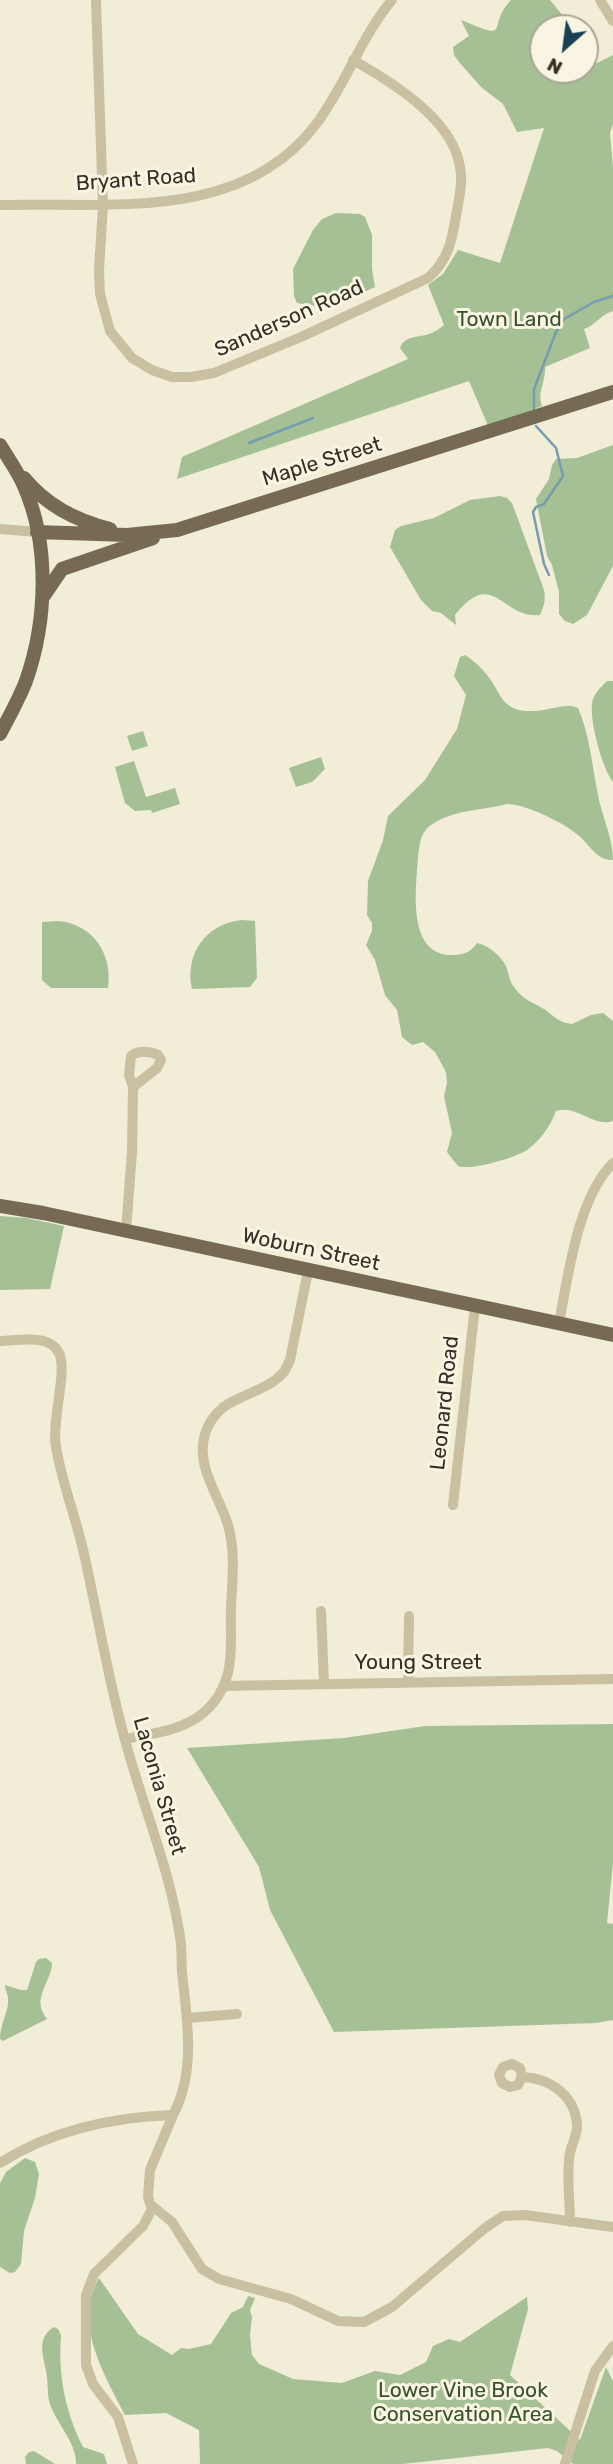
<!DOCTYPE html>
<style>
body{margin:0}
#map{position:relative;width:613px;height:2464px;overflow:hidden;background:#f1edd6;font-family:Rubik,sans-serif}
canvas{display:block}
.north{position:absolute;left:529px;top:14px;width:70px;height:70px;box-sizing:border-box;background:#f9f5e2;border:2px solid #aaa596;border-radius:50%;rotate:208deg;font-size:19px;font-weight:700;line-height:28px;text-align:center;color:#342e25}
.north::after{content:'';display:block;margin:auto;width:24px;height:32px;background:#194156;clip-path:polygon(50% 0,100% 100%,50% 72%,0 100%)}
</style>
<div id="map">
<canvas width="613" height="2464"></canvas>
<div class="north">N</div>
</div>
<script>
const g = document.querySelector('canvas').getContext('2d');
g.lineJoin = 'round';
function fill(path, color) { g.fillStyle = color; g.fill(path, 'evenodd'); }
function trace(path, color, width, dash) { g.strokeStyle = color; g.lineWidth = width; g.lineCap = dash ? 'butt' : 'round'; g.setLineDash(dash || []); g.stroke(path); }
function write(font, color, halo, rows, align = 'center') {
  g.font = font + ' Rubik,sans-serif'; g.lineWidth = 6; g.setLineDash([]); g.textBaseline = 'middle'; g.strokeStyle = halo; g.fillStyle = color; for (const [text, x, y, turn = 0] of rows) {
    g.save(); g.translate(x, y); g.rotate((+turn || 0) * Math.PI / 180); g.textAlign = isNaN(turn) ? turn : align; if (halo) g.strokeText(text, 0, 0); g.fillText(text, 0, 0); g.restore();
  }
}
fill(new Path2D(`
 M511,0H550L573,28H543V70H585V51L597,63L613,55V124L610,133L613,167V311C601,314 596,325 584,329L590,348L545,367C546,382 537,391 542,406L489,428L469,381L177,479L182,457L408,359L400,348C405,335 417,338 429,334C435,332 440,328 444,325L428,285L443,274L458,250L500,263L544,128L517,132L503,104L481,87L459,62L454,55L453,47L469,36L461,20C514,42 485,28 511,0Z
 M336,213L360,214L365,217L372,235V269L375,287L343,302L332,301L316,306L297,303L294,296L293,269L313,230L322,219Z
 M613,445V566L587,615L573,624L565,621L559,614V592L552,565L547,556L536,499L549,479L552,465L556,459L577,458Z
 M500,496L507,498L512,503L544,590C546,600 544,606 540,615C502,620 494,566 455,615L456,625L441,613L432,611L421,600L390,547L395,530L401,526L434,518L470,500Z
 M465,655C476,662 485,671 492,682C499,692 501,702 513,708C538,718 563,700 578,708C590,735 592,766 598,795C602,817 613,838 613,860C597,861 589,844 578,835C564,823 526,804 507,804C481,811 454,809 431,825C417,834 419,856 417,870C415,899 410,958 455,955C465,954 471,952 477,943C488,945 501,956 506,966C509,973 509,981 514,987C522,999 532,1002 544,1009C554,1016 559,1023 572,1024L591,1015L603,1013L613,1021V1121C592,1128 578,1104 556,1111C551,1125 540,1141 527,1150C515,1158 470,1171 458,1166L447,1152L452,1133L444,1096L447,1083L446,1072L435,1052L423,1042L412,1045L402,1037L397,1010L385,995L375,960L366,945L372,931V923L367,915L368,881L383,840L388,816L425,780L457,729L466,695L454,676L460,657Z
 M607,681H613V782C602,768 590,722 592,705C592,695 601,687 607,681Z
 M143,731L148,746L132,751L127,736Z
 M321,757L325,769L312,782L296,787L289,768Z
 M134,761L146,797L175,788L180,804L152,813L151,810L135,811L125,803L115,767Z
 M242,920L255,921L257,978L250,987L192,989C184,954 207,923 242,920Z
 M58,921C93,924 113,954 108,988H51L42,980V922Z
 M0,1216L26,1218L64,1226L50,1289L0,1290Z
 M613,1724V1863L607,1923L613,1924V2020L596,2023L334,2032L270,1910L259,1867L187,1748L344,1738L425,1726Z
 M46,1958L52,1963C52,1982 30,1998 47,2019L3,2041L0,2039C0,2023 10,2010 8,1997C7,1993 5,1989 5,1985L21,1990H27L36,1962L39,1959Z
 M25,2158L35,2162L39,2174L35,2198L24,2231L21,2264L15,2272L10,2273L0,2267V2183L6,2172Z
 M99,2278L138,2334L172,2355L181,2348L189,2349L211,2344L231,2313L243,2307L248,2296L255,2298L250,2310L252,2317L250,2335L252,2355L259,2364L293,2379L342,2383L375,2371L400,2375L426,2362L433,2346L449,2339L460,2342L527,2297L528,2309L510,2375L580,2440L606,2367L613,2381V2464H573L557,2451L548,2448L403,2464H200L199,2430L166,2413L125,2415C105,2376 72,2322 99,2278Z
 M54,2327L58,2329L61,2335C58,2375 65,2411 83,2447L104,2454L107,2464H76C77,2445 59,2426 52,2409C47,2400 48,2387 47,2377C45,2359 34,2339 54,2327Z
 M34,2451L55,2464H26L25,2457L29,2452Z`), '#a6c096');
trace(new Path2D(`
 M534,409V389L556,332L564,319L594,302L613,296
 M536,426L556,448L563,476L544,504L536,507L533,512L544,564L549,575
 M249,443L313,418`), '#759caf', 2.5);
trace(new Path2D(`
 M96,0L103,206L99,270L100,294L110,331L132,358L152,370L172,377H191L214,373L301,337L428,278C448,261 452,240 456,216C459,198 464,180 459,162C449,117 390,81 353,60
 M600,0L613,21
 M0,205C109,202 243,223 317,123C346,84 361,37 392,0
 M0,529L37,532
 M126,1231L132,1152L133,1087L157,1068L161,1060L158,1055C150,1051 138,1050 131,1056L129,1075L133,1087
 M559,1323C568,1276 578,1197 613,1163
 M0,1341C17,1341 49,1333 59,1353C68,1371 51,1421 56,1447C62,1483 76,1518 84,1554C98,1616 108,1679 125,1740C143,1807 172,1874 181,1944C182,1956 181,1969 183,1981C188,2026 195,2074 173,2115C112,2117 52,2130 0,2163
 M453,1505L475,1306
 M321,1611L324,1683
 M408,1682L409,1616
 M223,1686L613,1679
 M125,1739C171,1731 214,1725 228,1673C233,1653 230,1629 231,1609C232,1581 236,1552 228,1525C219,1495 195,1466 205,1434C218,1393 258,1399 282,1374C286,1370 288,1364 290,1360L308,1271
 M187,2018L237,2014
 M522,2077L520,2068L512,2064L503,2067L499,2075L502,2083L510,2087L518,2085L522,2077C551,2078 577,2097 577,2128C576,2139 569,2149 569,2160C567,2180 570,2201 570,2222
 M173,2115L150,2170L148,2197L150,2204L172,2222L202,2269L219,2279L291,2299L338,2321L364,2322L392,2307L485,2228L503,2216L525,2215L613,2227
 M133,2464L118,2417L93,2384L86,2365V2295L94,2274L143,2226L153,2207
 M565,2464L595,2371L613,2346`), '#c9c0a2', 10);
trace(new Path2D(`
 M0,445C8,458 18,472 24,486C50,545 47,621 26,681C19,699 9,717 0,734
 M24,478C46,505 77,521 110,529
 M37,532L127,535L177,530L613,392
 M43,597L62,569L153,538
 M0,1206L43,1213L613,1335`), '#776a55', 14);
write('21px', '#342e25', '#f9f5e2', [
 ["Bryant Road",136,180,-4],
 ["Sanderson Road",289,319,-24],
 ["Maple Street",322,462,-17],
 ["Woburn Street",311,1250,12],
 ["Leonard Road",445,1403,-84],
 ["Young Street",418,1663],
 ["Laconia Street",159,1786,74]
]);
write('21px', '#375328', '#f9f5e2', [
 ["Town Land",509,320],
 ["Lower Vine Brook",463,2391],
 ["Conservation Area",463,2415]
]);
</script>
